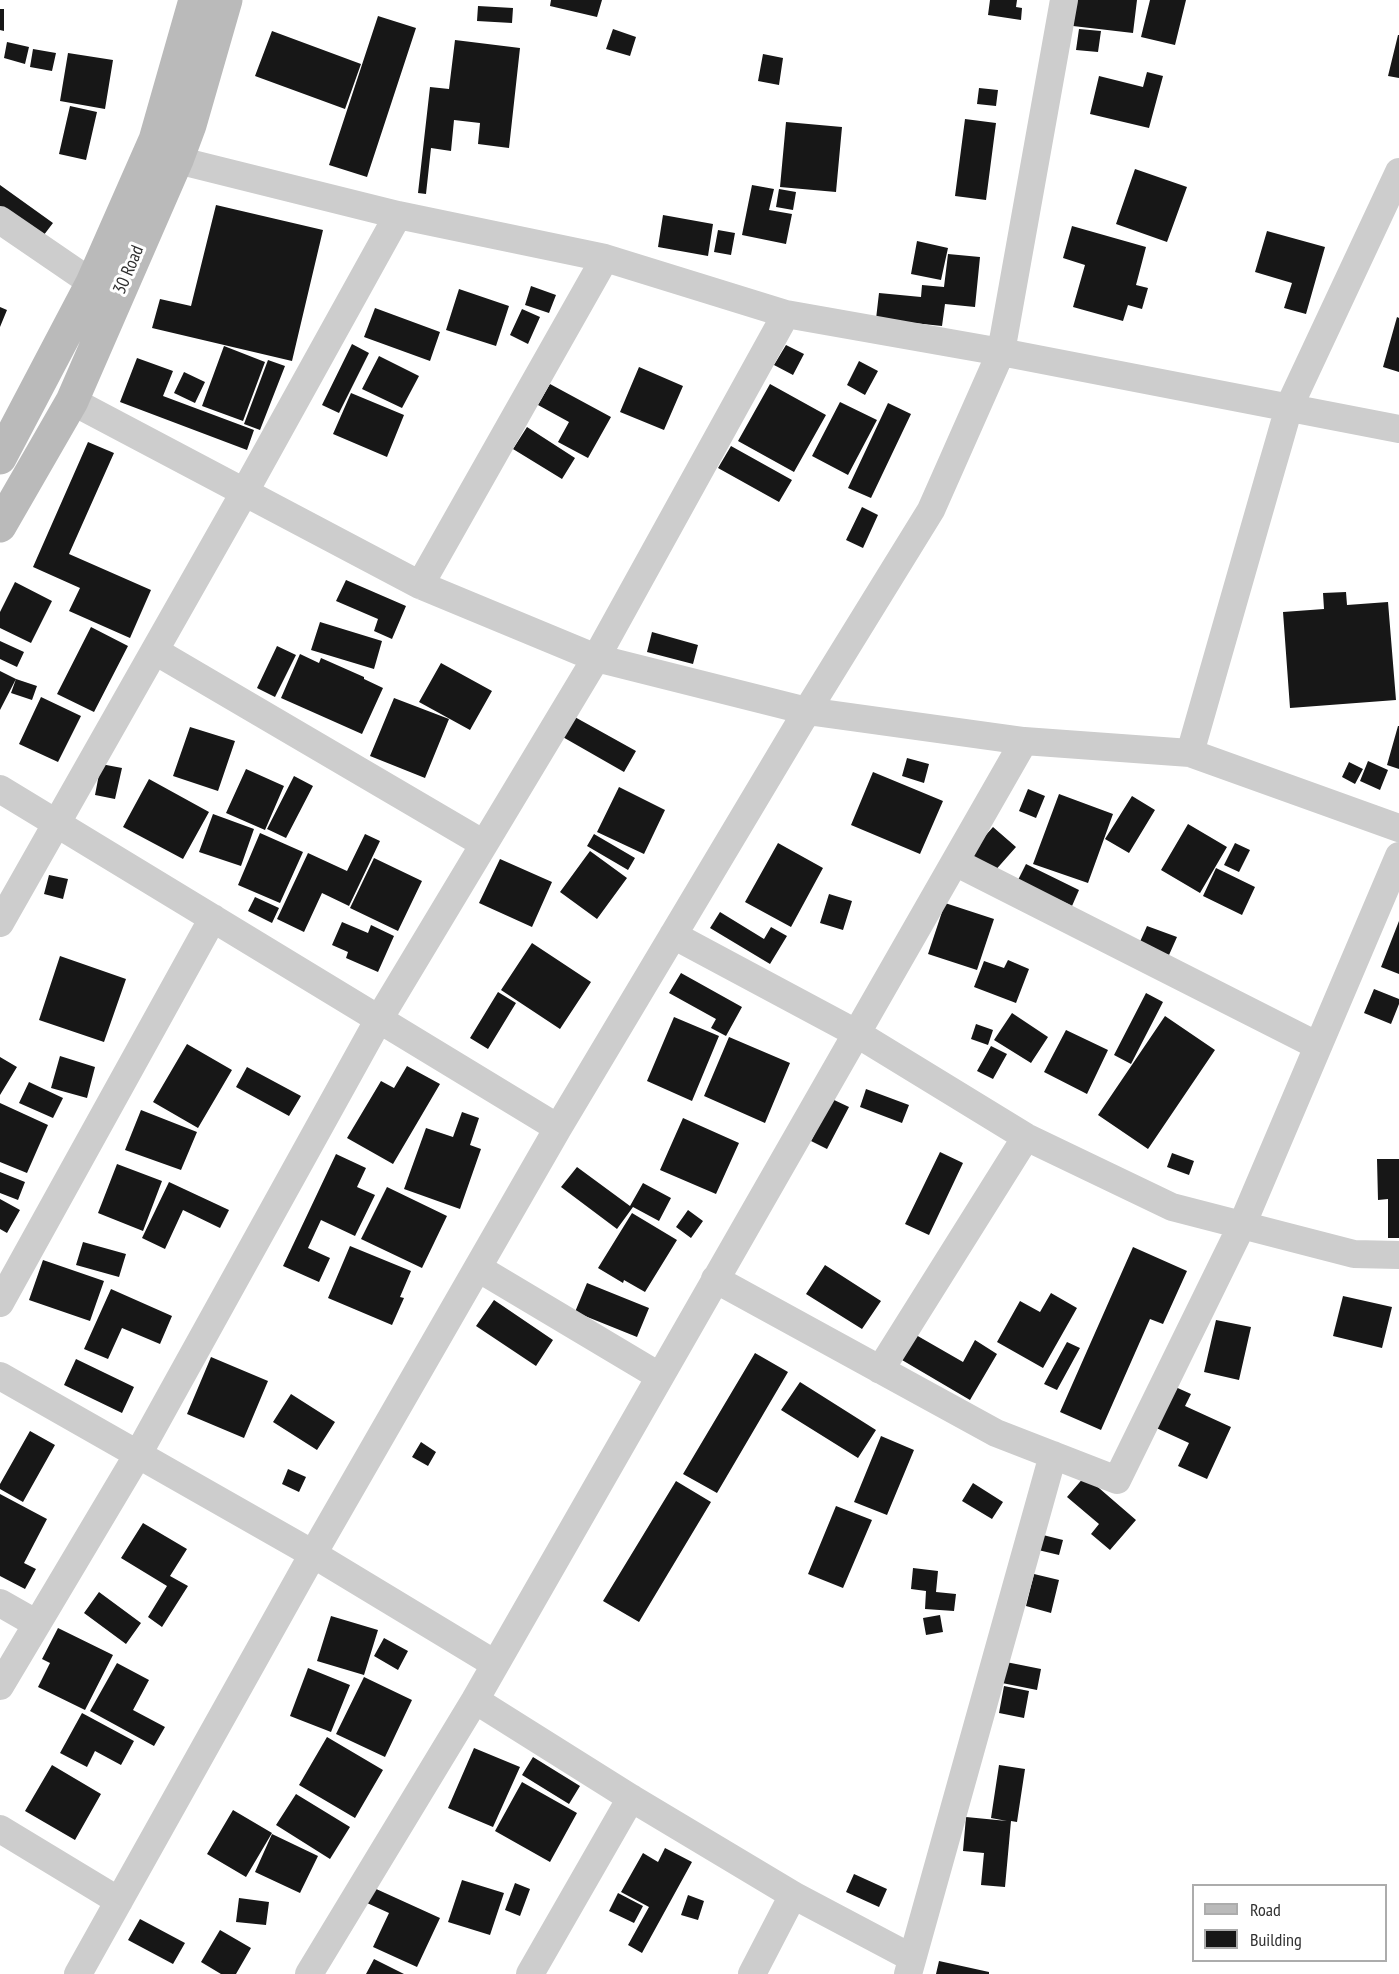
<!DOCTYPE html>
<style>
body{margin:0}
#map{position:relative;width:1399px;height:1974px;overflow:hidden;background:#fff;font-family:"PT Sans Narrow",sans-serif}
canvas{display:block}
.legend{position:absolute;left:1192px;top:1884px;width:195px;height:78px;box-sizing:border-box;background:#fff;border:2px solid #acacac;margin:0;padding:8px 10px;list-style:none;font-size:18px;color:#303030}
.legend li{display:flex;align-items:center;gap:12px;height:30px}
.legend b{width:30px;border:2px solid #acacac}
</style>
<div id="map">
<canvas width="1399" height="1974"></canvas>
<ul class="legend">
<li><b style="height:8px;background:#bababa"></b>Road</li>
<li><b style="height:16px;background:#171717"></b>Building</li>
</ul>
</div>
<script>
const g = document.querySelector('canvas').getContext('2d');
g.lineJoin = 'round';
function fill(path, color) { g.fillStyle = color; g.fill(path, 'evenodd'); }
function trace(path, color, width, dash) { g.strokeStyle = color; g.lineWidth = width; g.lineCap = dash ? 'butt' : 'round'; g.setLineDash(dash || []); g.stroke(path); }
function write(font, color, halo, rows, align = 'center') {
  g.font = font + ' "PT Sans Narrow",sans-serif'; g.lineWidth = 6; g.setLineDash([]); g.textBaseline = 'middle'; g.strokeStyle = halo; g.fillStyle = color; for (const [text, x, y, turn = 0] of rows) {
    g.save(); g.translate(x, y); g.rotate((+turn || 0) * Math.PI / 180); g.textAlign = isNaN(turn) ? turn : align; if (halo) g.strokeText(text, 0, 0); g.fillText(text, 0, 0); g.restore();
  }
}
fill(new Path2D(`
 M551,0H602L597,17L550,6Z
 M990,0H1017L1016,7L1022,8L1021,20L988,15Z
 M1076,0H1137L1133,33L1073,26Z
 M1150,0H1186L1175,45L1141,37Z
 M478,6L513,8L512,23L477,21Z
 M0,9H4V31L0,30Z
 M378,16L416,28L367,177L329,165Z
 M613,29L636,37L630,56L606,49Z
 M1079,29L1101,31L1098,52L1076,50Z
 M272,31L361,64L345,109L255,76Z
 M1398,35H1399V78L1388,76Z
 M455,40L520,48L509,148L478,144L480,123L454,120L451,151L431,148L426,194L418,193L430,87L449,89Z
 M7,42L29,47L25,64L4,58Z
 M33,49L56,53L52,71L30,67Z
 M68,53L113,60L105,109L60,101Z
 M763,54L783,58L779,85L758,81Z
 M1147,72L1163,76L1149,128L1090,114L1099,76L1143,87Z
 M979,88L998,90L996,106L977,104Z
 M70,106L97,112L86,160L59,154Z
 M965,119L996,123L986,200L955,196Z
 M786,122L842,127L836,192L780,187Z
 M1135,169L1187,187L1167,242L1116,224Z
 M0,185L53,223L37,244L0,218Z
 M752,185L774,189L769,210L792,214L786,244L742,235Z
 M779,189L796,192L793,210L776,207Z
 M216,205L323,230L292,361L152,328L160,299L191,306Z
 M663,215L713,224L708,256L658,247Z
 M1072,226L1146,247L1136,285L1148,288L1142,309L1128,305L1123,321L1073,307L1085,265L1063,258Z
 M718,230L735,233L731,255L714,252Z
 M1267,231L1325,247L1306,314L1284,308L1292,283L1255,272Z
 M917,241L948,248L941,280L911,274Z
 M948,254L980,257L975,307L945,304L942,326L876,319L879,293L921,297L922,285L944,287Z
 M531,286L556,295L549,313L525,305Z
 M459,289L509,306L496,346L446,330Z
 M0,307L7,310L0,327Z
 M375,308L440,332L430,361L364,337Z
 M522,309L540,317L528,344L510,335Z
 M1397,317L1399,318V372L1383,367Z
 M352,344L369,353L339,413L322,405Z
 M786,345L804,354L793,375L774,365Z
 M224,346L265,362L243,421L202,406Z
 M379,356L419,376L402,408L362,389Z
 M137,358L173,371L163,396L254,430L247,450L120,402Z
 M268,360L285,366L260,430L244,424Z
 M859,361L878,371L865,395L847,385Z
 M639,367L683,386L664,430L620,412Z
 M184,372L205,382L195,403L174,393Z
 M550,384L611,417L588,458L558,442L569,422L538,405Z
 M770,384L826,415L794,472L738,441Z
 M351,393L404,415L387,457L333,434Z
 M840,402L877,420L848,475L812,456Z
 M888,403L911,414L871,498L848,488Z
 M527,427L575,458L562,479L513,449Z
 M88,442L114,453L69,554L151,590L130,638L69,611L80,588L33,567Z
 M731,446L792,480L779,502L718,468Z
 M862,507L878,515L863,548L846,540Z
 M346,580L406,606L392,639L374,631L378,619L336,601Z
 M15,582L52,601L31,643L0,628V612Z
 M1346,592L1347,605L1388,602L1396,700L1290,708L1283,612L1324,609L1323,593Z
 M320,622L382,641L374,669L311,650Z
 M91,627L128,646L94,712L57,694Z
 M652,632L698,645L693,664L647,652Z
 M0,641L24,652L17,667L0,659Z
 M277,646L296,655L275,697L257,688Z
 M300,654L319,663L321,658L364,677V679L383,688L362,734L281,698Z
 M441,663L492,691L470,730L419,702Z
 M0,671L16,679L0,710Z
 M16,679L37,686L32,700L11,693Z
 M41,697L81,716L58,762L19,744Z
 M394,698L449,719L425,778L370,756Z
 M573,716L636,751L624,772L561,736Z
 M1398,726H1399V769L1387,765Z
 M190,727L235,741L218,791L173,776Z
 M907,758L929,764L924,783L902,776Z
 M1368,761L1388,770L1380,790L1360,781Z
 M1349,762L1363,769L1355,784L1342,777Z
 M101,764L122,768L115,799L95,795Z
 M246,769L284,786L265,830L226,813Z
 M873,772L943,801L920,854L851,825Z
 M294,776L313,786L286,838L267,829Z
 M149,779L209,812L183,859L123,827Z
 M619,787L665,810L644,854L597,832Z
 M1028,789L1045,796L1036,818L1019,811Z
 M1059,794L1113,814L1088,883L1033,864Z
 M1132,796L1155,810L1129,853L1105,839Z
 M213,814L254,829L241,866L199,852Z
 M1188,824L1227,847L1200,893L1161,870Z
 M993,827L1016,847L993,873L970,853Z
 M260,833L303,852L280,903L238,885Z
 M365,834L380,841L349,906L322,893L304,932L277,919L308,853L347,871Z
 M594,834L635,858L628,870L587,846Z
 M778,843L823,868L791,927L745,902Z
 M1235,843L1250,850L1239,872L1224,865Z
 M590,851L627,878L597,919L560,892Z
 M374,858L422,881L398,931L350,908Z
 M500,859L552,882L532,927L479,903Z
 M1026,864L1079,890L1072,906L1018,880Z
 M1216,868L1255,887L1242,915L1203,896Z
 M49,875L68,879L63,899L44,894Z
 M829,894L852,901L843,930L820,923Z
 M255,897L279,908L272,923L248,911Z
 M945,903L994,919L977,970L928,954Z
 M720,912L764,939L771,927L787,936L770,964L710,928Z
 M1399,921V974L1381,967Z
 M342,922L368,933L371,925L394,936L378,972L346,958L348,952L332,945Z
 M1147,926L1177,937L1169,955L1139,944Z
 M532,943L591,982L560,1029L501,990Z
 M60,956L126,979L104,1042L39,1020Z
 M1008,960L1029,969L1016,1003L974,987L984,961L1004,968Z
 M681,973L742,1007L726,1036L711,1028L716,1019L669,993Z
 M1374,989L1399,999V1004L1391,1024L1364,1013Z
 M498,992L516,1003L488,1049L470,1038Z
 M1146,993L1163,1002L1131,1064L1114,1055Z
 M1012,1013L1048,1037L1031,1063L994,1040Z
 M1165,1016L1215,1050L1148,1149L1098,1115Z
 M674,1017L719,1036L692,1101L647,1081Z
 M976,1024L993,1030L988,1045L971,1039Z
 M1066,1030L1108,1050L1087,1094L1044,1072Z
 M729,1037L790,1063L765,1123L704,1096Z
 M187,1044L232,1070L198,1128L153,1102Z
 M991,1046L1007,1054L993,1079L977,1071Z
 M60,1056L95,1067L87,1098L51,1088Z
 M0,1057L17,1067L0,1095Z
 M407,1066L440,1084L393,1164L347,1138L381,1081L394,1088Z
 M247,1067L301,1096L289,1116L236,1087Z
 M29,1082L63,1098L53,1118L19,1103Z
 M866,1089L909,1105L902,1123L860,1107Z
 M832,1099L849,1107L827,1149L811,1141Z
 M0,1103L48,1125L27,1173L0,1162Z
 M141,1110L197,1132L181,1170L125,1150Z
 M462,1112L479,1118L470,1145L481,1149L460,1209L404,1189L426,1128L453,1137Z
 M683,1118L739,1143L716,1194L660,1170Z
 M940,1152L963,1163L929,1235L905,1224Z
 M1172,1153L1194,1161L1189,1175L1167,1167Z
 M336,1154L366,1168L357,1187L375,1195L355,1236L321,1220L308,1248L330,1258L319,1282L283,1266Z
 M1377,1159H1399V1238H1388V1199L1378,1200Z
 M117,1164L162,1181L143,1231L98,1213Z
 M577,1167L630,1206L643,1183L671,1198L659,1221L633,1207L617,1229L561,1187Z
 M0,1172L25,1182L18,1200L0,1193Z
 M169,1182L229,1210L220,1228L183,1210L165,1249L142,1238Z
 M387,1187L447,1216L422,1268L361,1239Z
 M0,1199L20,1210L7,1233L0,1229Z
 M688,1210L703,1221L691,1238L676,1227Z
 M632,1213L677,1240L645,1292L624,1280L623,1283L598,1268Z
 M83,1242L126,1254L119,1277L76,1265Z
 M350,1246L411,1271L400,1297L404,1298L392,1325L328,1298Z
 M1133,1247L1187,1271L1163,1324L1150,1319L1101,1430L1060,1412Z
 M43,1260L104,1281L90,1321L29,1300Z
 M825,1265L881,1301L862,1329L806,1294Z
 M587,1283L649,1308L637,1337L575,1312Z
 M111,1289L172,1316L160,1344L122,1328L108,1359L84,1349Z
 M1051,1293L1077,1308L1043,1368L997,1342L1020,1301L1040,1312Z
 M1343,1296L1392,1307L1382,1348L1333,1336Z
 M494,1300L553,1340L536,1366L476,1326Z
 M1216,1320L1251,1327L1239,1380L1204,1372Z
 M916,1335L963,1362L975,1340L997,1354L970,1400L902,1360Z
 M1067,1342L1080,1348L1057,1390L1044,1384Z
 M755,1353L788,1372L717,1493L683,1474Z
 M211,1357L268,1381L244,1438L187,1414Z
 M76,1359L134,1387L122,1413L64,1385Z
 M800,1382L876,1430L858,1458L781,1410Z
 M1171,1385L1191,1394L1185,1406L1231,1427L1207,1479L1178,1466L1189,1443L1152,1426Z
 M291,1394L335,1422L317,1450L273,1422Z
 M30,1431L55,1445L23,1502L0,1489V1484Z
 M881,1436L914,1450L887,1515L854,1502Z
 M421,1442L436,1452L428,1466L412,1457Z
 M288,1469L306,1477L299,1492L282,1484Z
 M1085,1476L1136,1520L1110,1550L1091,1534L1099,1524L1067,1497Z
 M676,1481L711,1502L639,1622L603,1601Z
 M973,1483L1003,1502L992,1519L962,1501Z
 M0,1494L47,1519L24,1563L36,1569L25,1589L0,1576Z
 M836,1506L872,1520L843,1588L808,1574Z
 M143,1523L187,1549L170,1576L188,1586L162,1627L148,1617L167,1586L121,1558Z
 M1039,1534L1063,1540L1059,1555L1034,1549Z
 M913,1568L938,1571L936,1592L956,1594L954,1611L925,1609L926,1591L911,1589Z
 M1034,1574L1059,1580L1051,1613L1026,1606Z
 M99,1592L141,1623L126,1644L84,1613Z
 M940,1615L943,1632L926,1635L923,1618Z
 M331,1616L378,1630L364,1675L317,1661Z
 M58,1628L113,1655L85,1710L38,1687L50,1663L42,1659Z
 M384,1638L408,1651L398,1670L374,1656Z
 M1006,1662L1041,1669L1037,1690L1002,1683Z
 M117,1663L149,1680L133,1710L165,1727L154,1746L90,1711Z
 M308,1668L350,1685L331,1732L290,1716Z
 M364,1677L412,1700L385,1757L336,1734Z
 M1004,1686L1029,1691L1024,1718L999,1713Z
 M82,1713L134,1741L121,1765L95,1751L87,1767L60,1753Z
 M327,1737L383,1770L355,1818L299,1785Z
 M474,1748L520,1767L493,1827L448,1808Z
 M533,1757L580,1786L569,1804L522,1775Z
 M52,1765L101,1794L75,1840L25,1811Z
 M999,1765L1025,1769L1017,1822L1011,1821L1005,1887L981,1885L984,1853L963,1851L966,1817L1007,1821L991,1818Z
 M522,1782L577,1813L550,1862L495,1831Z
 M296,1794L350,1827L330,1859L276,1825Z
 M233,1810L272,1833L246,1877L207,1854Z
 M272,1834L318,1856L300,1893L255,1872Z
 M665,1848L692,1862L642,1953L628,1945L649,1907L621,1892L643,1853L658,1862Z
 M854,1874L887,1889L879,1907L846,1892Z
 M462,1880L504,1893L490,1935L448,1922Z
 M515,1883L530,1889L520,1916L505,1910Z
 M374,1888L440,1918L417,1967L373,1947L389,1913L367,1903Z
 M618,1893L643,1906L634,1923L609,1911Z
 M688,1895L704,1901L698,1920L681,1915Z
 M239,1898L269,1902L266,1925L236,1922Z
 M140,1919L185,1943L173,1964L128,1940Z
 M220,1930L251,1948L236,1974H221L201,1962Z
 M374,1959L404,1974H366Z
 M939,1961L989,1972V1974H936Z`), '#171717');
trace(new Path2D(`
 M177,160L398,215L605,258L786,314L1001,352L1399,429
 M0,220L92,283
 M72,401L420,585L596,658L807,711L1024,741L1190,753L1399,828
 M420,585L605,258
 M155,651L484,844
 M1190,753L1289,407L1399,172
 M0,789L558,1128
 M955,862L1318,1046
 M0,923L244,493L398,215
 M673,935L856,1033L1026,1137L1172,1207L1354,1254L1399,1255
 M478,1268L659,1376
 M715,1279L996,1433L1117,1480L1242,1225L1399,856
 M0,1303L213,918
 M880,1370L1026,1137
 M0,1376L313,1554L495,1664
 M0,1603L37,1624
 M0,1686L137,1456L379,1019L596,658L786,314
 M475,1700L631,1798L793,1895L912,1958
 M0,1829L119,1901
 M78,1974L313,1554L558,1128L807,711L931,510L1001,352L1064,0
 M309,1974L475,1700L1024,741
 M530,1974L631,1798
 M752,1974L793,1895
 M908,1974L1053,1455`), '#cdcdcd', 28);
trace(new Path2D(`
 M0,458L92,283L155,140L195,0
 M0,526L72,401L177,160L190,125L226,0`), '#bababa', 33);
write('18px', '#303030', '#fff', [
 ["30 Road",129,270,-67]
]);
</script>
